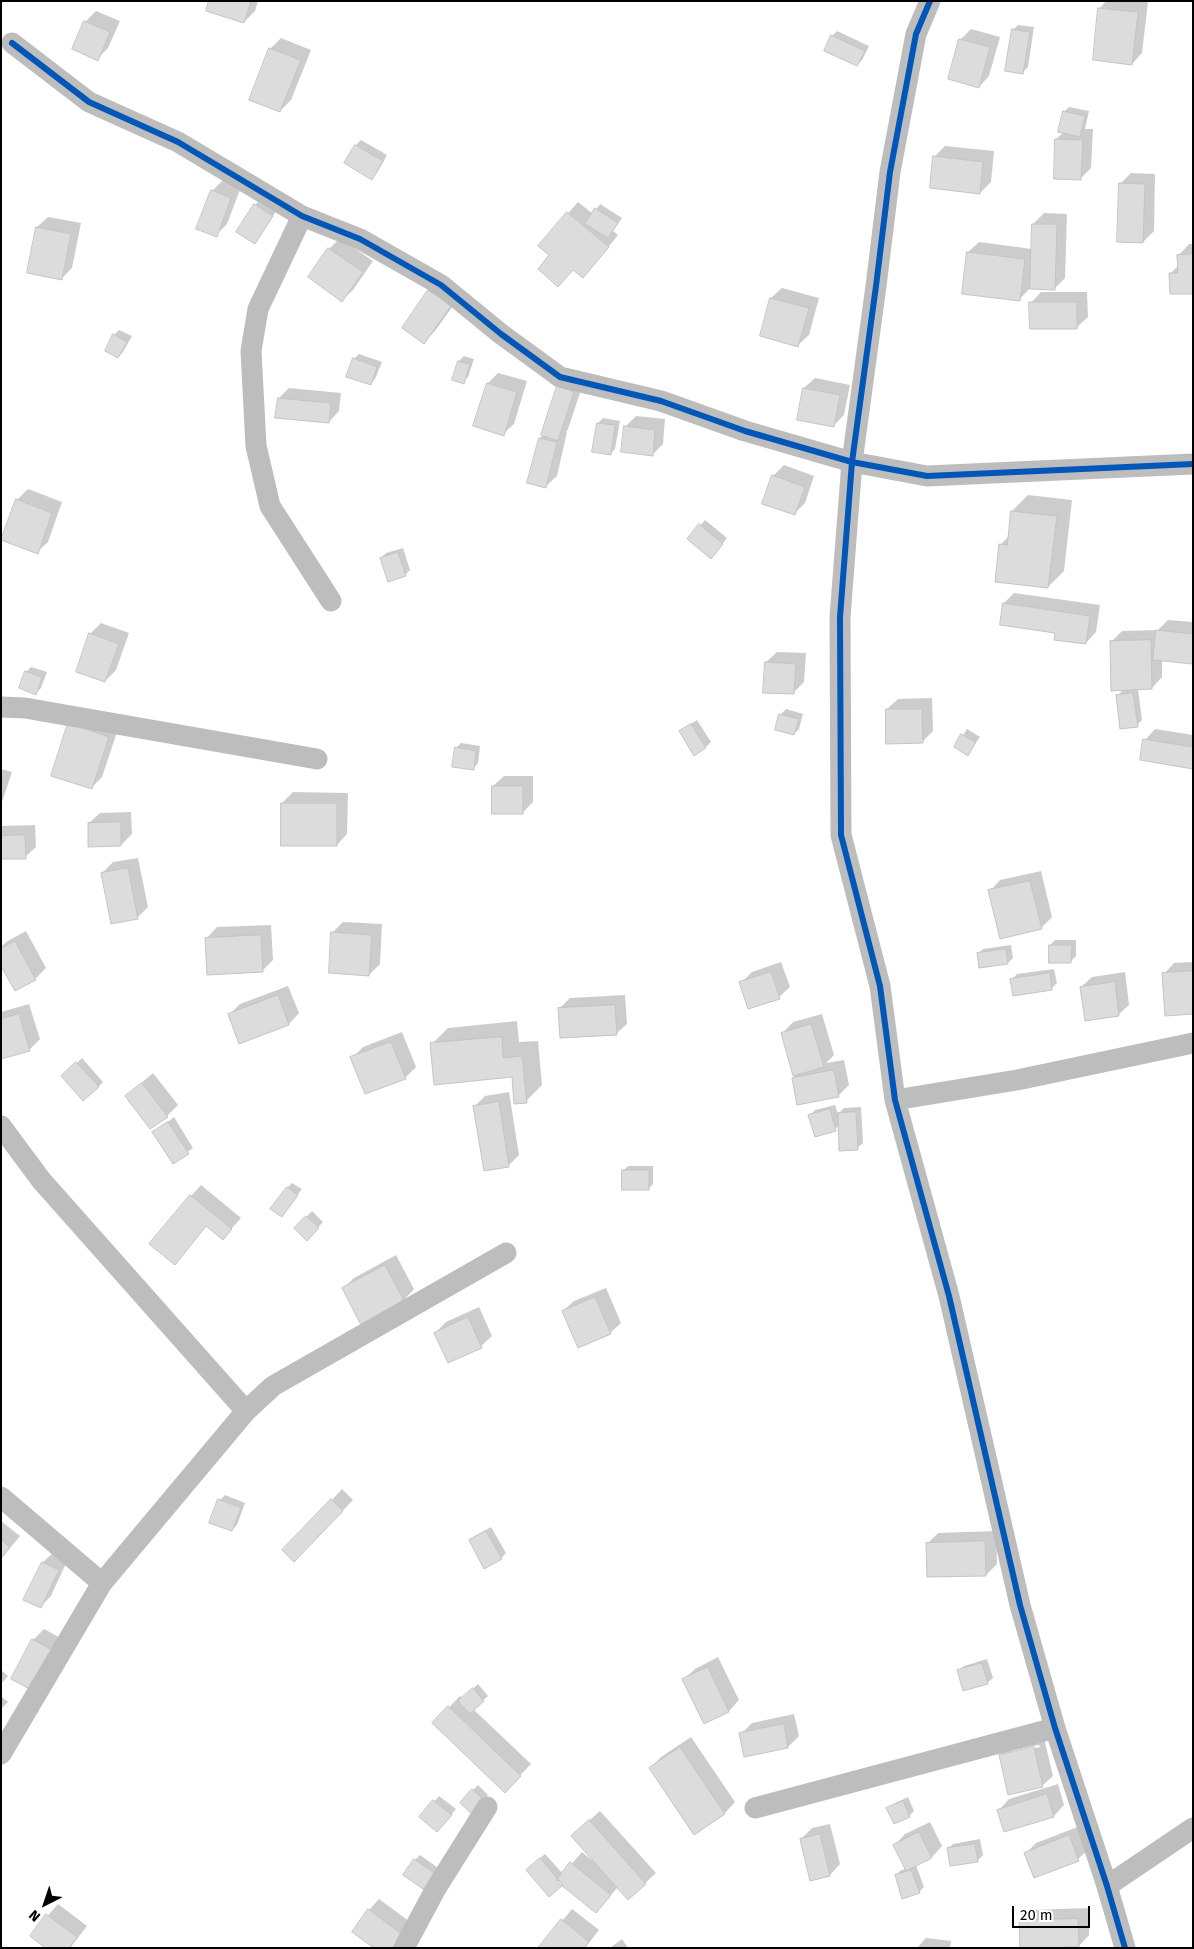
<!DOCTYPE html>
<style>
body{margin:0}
#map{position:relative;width:1194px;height:1949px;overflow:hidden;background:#fff;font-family:"Fira Sans",sans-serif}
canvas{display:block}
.frame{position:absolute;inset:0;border:2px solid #000;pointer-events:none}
.north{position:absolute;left:20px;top:1879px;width:50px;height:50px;-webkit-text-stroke:4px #fff;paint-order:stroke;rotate:221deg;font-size:14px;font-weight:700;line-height:20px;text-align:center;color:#000}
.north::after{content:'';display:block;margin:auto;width:18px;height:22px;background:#000;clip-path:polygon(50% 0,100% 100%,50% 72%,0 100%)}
.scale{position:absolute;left:1012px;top:1906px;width:78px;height:22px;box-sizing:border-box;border:2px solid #000;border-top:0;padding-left:6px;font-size:15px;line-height:18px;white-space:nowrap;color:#000;-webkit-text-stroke:4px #fff;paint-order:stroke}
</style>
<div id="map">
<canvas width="1194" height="1949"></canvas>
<div class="frame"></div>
<div class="north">N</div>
<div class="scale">20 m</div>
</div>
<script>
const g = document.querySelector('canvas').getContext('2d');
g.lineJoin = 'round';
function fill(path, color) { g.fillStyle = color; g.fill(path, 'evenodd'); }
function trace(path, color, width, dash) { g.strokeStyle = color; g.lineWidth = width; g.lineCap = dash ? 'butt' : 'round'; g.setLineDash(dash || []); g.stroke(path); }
fill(new Path2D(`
 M210,1H258L255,11L244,22Z
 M1106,1L1148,2L1142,53L1132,64L1094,59L1100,8Z
 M96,11L120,21L108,48L97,59L85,22Z
 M1018,25L1034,27L1028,67L1023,72L1013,30Z
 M971,29L1000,37L989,76L979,87L960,40Z
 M837,31L869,46L862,60L857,65L832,36Z
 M281,38L311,50L291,100L280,111L270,49Z
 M1069,107L1089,111L1085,129H1093L1091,168L1081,178L1056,139L1064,132V112Z
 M361,140L387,155L377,173L372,178L346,163L356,145Z
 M945,146L994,151L991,182L980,193L934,157Z
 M1131,173L1155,174L1154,231L1143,242L1120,184Z
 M223,180L241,187L227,224L216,235L212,191Z
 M260,200L277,210L255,242V205Z
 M578,202L593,214L600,204L622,218L613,231L618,235L593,266L539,246Z
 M1044,213L1067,214L1065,278L1054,289L1030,288L1019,300L968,252L979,242L1032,249L1033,224Z
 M48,217L81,223L72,268L61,279L37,227Z
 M340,238L373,261L353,290L342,300L310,277L329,249Z
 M1189,244H1193V292L1170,274L1179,265V255Z
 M440,281L461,295L435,331L424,342L429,291Z
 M782,288L819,298L809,335L798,345L771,298Z
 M1041,292H1087L1088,317L1077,327L1031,303Z
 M119,330L132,336L123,352L118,357L114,335Z
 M359,354L382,362L375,379L370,384L354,359Z
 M464,356L474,359L468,377L463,382L459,361Z
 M498,373L527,381L514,424L503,434L488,383Z
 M815,378L850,385L844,415L833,426L804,388Z
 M584,381L568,429L566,432H567L557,476L546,486L540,438L543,435L558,387Z
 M289,388L341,393L339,411L329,422L279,398Z
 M636,416L665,419L663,444L652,455L625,427Z
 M603,418L620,421L615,449L610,454L598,423Z
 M784,465L814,476L805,503L794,514L773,476Z
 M28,489L62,502L48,542L37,552L17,500Z
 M1028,495L1072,500L1064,571L1048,587L1000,545L1009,536L1012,511Z
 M705,520L727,538L716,552L688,539Z
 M403,548L410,570L405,575L381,558L386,553Z
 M1014,593L1100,605L1096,632L1086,643L1056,632L1004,603Z
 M1168,620L1193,622V663L1162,660V677L1152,688L1138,689L1142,720L1137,725L1117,696L1124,689L1111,642L1122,631L1158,630Z
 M101,623L129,633L116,670L105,681L90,634Z
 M777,652L806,653L804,682L793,693L766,662Z
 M31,667L47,672L41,688L36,693L26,672Z
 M932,698L933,731L922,742L887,709L898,699Z
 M786,709L803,714L799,729L794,734L780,715Z
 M80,713L119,726L102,777L91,788Z
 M697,720L711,742L706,747L680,731Z
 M967,729L980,737L968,754L956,747Z
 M1155,729L1193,735V767L1145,740Z
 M461,743L480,746L478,763L473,769L456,748Z
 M1,769L12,772L1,805Z
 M504,776H533V802L522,813L493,786Z
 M293,792L348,793L347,834L337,845L282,803Z
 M131,812L132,834L121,845L89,823L100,813Z
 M35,825L36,847L25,857L1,858V826Z
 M138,858L148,907L137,918L102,873L113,862Z
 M1041,871L1052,917L1041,928L990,891L1000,880Z
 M343,922L382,924L380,964L369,975L332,933Z
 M271,925L273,960L262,971L207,938L217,927Z
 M26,931L46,968L35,979L1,963V947L6,942Z
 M1055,940H1076V956L1071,961L1050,945Z
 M1011,945L1013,958L1008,963L980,967L978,954L983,949Z
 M781,962L790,987L779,997L741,983L752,972Z
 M1193,962V1013L1164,974L1174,963Z
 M1054,969L1057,983L1052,988L1014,994L1012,979L1017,974Z
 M1125,972L1129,1005L1118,1015L1081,987L1092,977Z
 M288,986L299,1013L289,1024L240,1042L229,1015L240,1004Z
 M625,995L627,1024L616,1034L559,1009L570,998Z
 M29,1004L40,1039L29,1050L1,1058V1012Z
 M822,1014L834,1055L826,1063L844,1060L849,1085L838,1096L793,1078L798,1073L783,1033L793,1022Z
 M517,1021L519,1042L538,1041L542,1085L526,1101L513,1076L432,1044L448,1028Z
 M402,1032L416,1067L405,1078L352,1058L363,1047Z
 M82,1058L103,1082L98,1087L63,1076Z
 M153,1073L178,1105L167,1116L126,1096Z
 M509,1092L519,1155L508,1166L475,1106L485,1096Z
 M835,1105L838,1114L844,1108L861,1107L863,1143L857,1148L840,1125L835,1129L810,1115L815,1110Z
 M174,1117L193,1148L173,1162L153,1133Z
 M628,1166H653V1184L648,1189L623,1171Z
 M292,1183L302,1189L282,1216L287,1188Z
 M201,1185L241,1218L223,1238L207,1225L185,1252L191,1196Z
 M312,1211L323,1222L307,1239L296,1228Z
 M396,1255L414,1289L404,1300L343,1289L354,1278Z
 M606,1288L621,1323L610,1333L563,1311L574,1301Z
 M479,1307L492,1336L481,1346L435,1333L446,1322Z
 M342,1489L353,1500L305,1550L332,1500Z
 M225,1495L245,1503L237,1525L232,1530L220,1500Z
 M1,1521L20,1536L1,1559Z
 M491,1527L506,1553L501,1558L470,1541L475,1536Z
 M996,1531L997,1564L986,1575L928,1543L938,1533Z
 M54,1552L68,1559L51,1596L40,1607L43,1562Z
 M44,1629L66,1641L12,1678L33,1640Z
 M718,1657L739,1700L729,1711L704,1722L684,1679L695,1669Z
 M987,1659L993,1678L987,1683L959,1671L964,1666Z
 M1,1670L8,1676L1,1684Z
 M478,1684L488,1696L473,1709L531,1764L505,1791L434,1723L460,1696L462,1699Z
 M1,1696L8,1702L1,1709Z
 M794,1714L799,1736L788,1747L745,1755L741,1734L752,1723Z
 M691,1737L735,1802L725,1813L695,1833L651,1768L661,1757Z
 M1044,1738L1053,1776L1042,1786L1000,1755L1011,1744ZM1039,1745L1040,1747L1011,1753V1751Z
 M1058,1784L1064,1805L1054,1816L1005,1831L999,1810L1009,1799Z
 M478,1785L488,1795L472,1812L473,1790Z
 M439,1796L456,1809L442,1826L421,1817Z
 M908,1797L914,1811L909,1816L888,1809L893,1804Z
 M600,1811L656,1873L628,1899L618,1887L596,1912L562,1884L532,1865L545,1854L563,1874L582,1852L593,1861L583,1826Z
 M930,1822L942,1846L932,1857L916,1865L924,1887L919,1892L896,1875L901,1870L906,1869L895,1845L905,1834Z
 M830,1824L840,1864L830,1875L801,1839L812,1828Z
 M1080,1826L1089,1849L1078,1859L1026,1853L1036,1843Z
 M980,1839L983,1855L977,1861L948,1849L953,1844Z
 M420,1855L441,1870L431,1884L415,1860Z
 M379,1899L417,1927L402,1948L369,1910Z
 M58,1904L87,1926L70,1948H47L31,1935Z
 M1089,1908V1935L1079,1946L1020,1920L1031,1910Z
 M572,1909L599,1930L585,1948H540Z
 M926,1938L951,1941L950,1948H917Z
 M622,1939L628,1948H610Z`), '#0003');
const building = new Path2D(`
 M209,1H251L244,23L206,11Z
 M1098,8L1138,12L1132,65L1093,60Z
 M84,21L110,32L98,61L72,49Z
 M1012,29L1030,32L1023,74L1005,71Z
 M831,35L865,51L857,66L824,51Z
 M959,39L990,47L979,88L948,79Z
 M269,48L301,60L280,112L249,100Z
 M1063,111L1085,116L1080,137L1058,132Z
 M1055,139L1083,140L1081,180L1054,179Z
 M355,145L383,161L372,180L344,163Z
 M933,156L983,162L980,194L930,188Z
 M1119,183L1145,184L1143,243L1117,242Z
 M211,190L231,198L217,237L196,229Z
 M254,204L273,216L255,244L236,232Z
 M595,208L618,223L608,238L585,224Z
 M567,212L609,247L583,278L573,270L558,287L538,269L549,255L538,246Z
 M1032,224H1057L1055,290L1030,289Z
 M36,227L71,234L62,280L27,273Z
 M328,248L363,272L342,302L308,277Z
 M967,252L1025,259L1020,301L962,294Z
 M1193,254V294H1170L1169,273H1178L1177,255Z
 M428,290L451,306L424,344L402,328Z
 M770,298L809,308L798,347L760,336Z
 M1029,302H1077V329H1030Z
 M113,334L127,342L118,358L105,351Z
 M353,358L377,367L371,385L346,377Z
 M458,361L470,364L464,384L452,380Z
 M487,383L517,392L504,436L473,426Z
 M557,386L574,392L558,441L541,435Z
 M803,388L840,395L834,427L797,420Z
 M278,398L331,403L329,423L275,418Z
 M597,423L615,425L611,455L592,452Z
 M624,426L655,430L653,456L621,452Z
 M539,438L557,442L546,488L527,483Z
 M772,475L805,487L795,515L762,504Z
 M16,499L52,513L38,554L1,540Z
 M1011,511L1057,516L1048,588L995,582L999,544L1007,545Z
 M699,524L723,544L711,559L687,539Z
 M398,552L406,576L388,582L380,558Z
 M1003,603L1090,616L1086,644L1054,640L1055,633L1000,625Z
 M1156,630L1193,634V664L1153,660Z
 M89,633L119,644L105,682L76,672Z
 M1151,640L1152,689L1111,691L1110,641Z
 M765,662L796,664L794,694L763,693Z
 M25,671L42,677L36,695L19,688Z
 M1133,693L1138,727L1120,729L1116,695Z
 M886,709H922L923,743L886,744Z
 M779,714L799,719L794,735L775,730Z
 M68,723L109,737L92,789L51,776Z
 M691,724L706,748L694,756L679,731Z
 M961,734L976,742L968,756L954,747Z
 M1143,739L1193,747V769L1140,760Z
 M455,747L476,751L474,770L452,767Z
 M492,786H523V814H492Z
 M281,803H337V846H281Z
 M121,822V846L88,847V823Z
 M25,835L26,859H1V836Z
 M128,868L138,919L111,924L101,873Z
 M1030,881L1042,929L1000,939L988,890Z
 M331,932L372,935L369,976L329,973Z
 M261,935L263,972L207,975L205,938Z
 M15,941L36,980L15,991L1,966V949Z
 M1049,945H1072L1071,963H1049Z
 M1006,949L1008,964L979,968L977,953Z
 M1193,971V1014L1165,1016L1162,973Z
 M771,972L780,999L748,1009L739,982Z
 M1050,973L1052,990L1013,996L1010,979Z
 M1115,982L1119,1016L1085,1021L1080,987Z
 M278,995L289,1025L239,1044L228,1014Z
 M615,1005L617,1035L560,1038L558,1008Z
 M19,1014L30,1051L1,1059V1019Z
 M811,1024L824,1067L793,1076L781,1033Z
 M502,1037L503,1058L522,1056L527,1103L514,1104L512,1077L434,1085L430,1043Z
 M391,1042L406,1079L365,1094L350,1057Z
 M76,1062L99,1087L83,1101L61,1076Z
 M834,1070L839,1097L797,1105L792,1078Z
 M142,1083L168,1117L150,1129L125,1096Z
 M499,1102L509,1167L484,1171L473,1106Z
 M830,1109L836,1131L815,1137L808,1115Z
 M856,1112L858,1150L839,1151L838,1113Z
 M168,1122L189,1154L173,1164L152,1132Z
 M622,1170H649V1190H622Z
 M287,1187L298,1195L282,1217L270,1209Z
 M190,1195L232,1229L223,1240L206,1226L175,1265L149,1244Z
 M306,1216L319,1228L307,1241L294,1228Z
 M385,1265L404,1301L361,1325L342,1288Z
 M595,1297L611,1334L578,1348L562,1311Z
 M468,1317L482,1348L448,1363L434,1333Z
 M218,1499L241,1508L232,1531L209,1523Z
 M331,1499L343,1511L294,1562L282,1550Z
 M486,1531L502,1559L484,1569L469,1540Z
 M1,1540L10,1547L1,1558Z
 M985,1541L986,1576L927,1577L926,1543Z
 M42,1562L59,1570L41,1608L23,1600Z
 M32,1639L56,1652L35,1692L11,1679Z
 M982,1663L988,1684L963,1691L957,1670Z
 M708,1667L729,1712L704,1724L682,1679Z
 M473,1688L484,1701L470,1714L458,1701Z
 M448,1706L521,1776L505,1793L432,1723Z
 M784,1724L788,1748L744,1757L739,1733Z
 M680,1747L725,1814L694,1835L649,1768Z
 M1034,1747L1043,1787L1008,1795L999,1755Z
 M472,1789L484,1800L472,1814L460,1803Z
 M1047,1794L1054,1817L1004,1832L997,1810Z
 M433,1800L452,1815L437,1832L419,1817Z
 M903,1801L910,1817L894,1824L886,1808Z
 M589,1820L646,1884L628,1900L571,1836Z
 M919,1832L932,1858L906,1871L893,1845Z
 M820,1834L830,1876L810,1881L800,1839Z
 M1069,1835L1079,1861L1034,1878L1024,1853Z
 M975,1844L978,1862L950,1866L947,1848Z
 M540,1858L563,1885L549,1897L526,1870Z
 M414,1859L437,1875L426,1891L403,1875Z
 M570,1862L611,1895L596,1913L556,1881Z
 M911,1870L920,1893L902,1899L895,1875Z
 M368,1909L407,1938L400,1948H374L352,1932Z
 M46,1914L77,1937L69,1948H45L30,1936Z
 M561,1919L589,1942L584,1948H538Z
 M1078,1919L1079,1947L1020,1948L1019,1920Z`);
fill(building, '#dcdcdc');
trace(building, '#c4c4c4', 1);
trace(new Path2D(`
 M930,1L916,34L890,172L876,286L852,462L840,617L841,835L880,986L895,1100L949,1296L1020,1605L1055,1728L1107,1886L1125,1948
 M12,43L89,102L178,142L302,216L360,239L441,285L501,334L560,377L661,401L745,431L852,462L927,476L1193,464
 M302,216L258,309L251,351L256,446L270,506L331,601
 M1,707L25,708L317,759
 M895,1100L1017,1080L1193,1043
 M1,1126L41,1180L246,1411
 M1,1497L102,1583
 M1,1754L102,1583L246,1411L273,1386L506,1253
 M755,1808L1055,1728
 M1107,1886L1193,1828
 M404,1948L435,1890L487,1807`), '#bdbdbd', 21);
trace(new Path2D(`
 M930,1L916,34L890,172L876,286L852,462L840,617L841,835L880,986L895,1100L949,1296L1020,1605L1055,1728L1107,1886L1125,1948
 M12,43L89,102L178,142L302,216L360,239L441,285L501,334L560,377L661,401L745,431L852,462L927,476L1193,464`), '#0057b8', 6);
</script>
